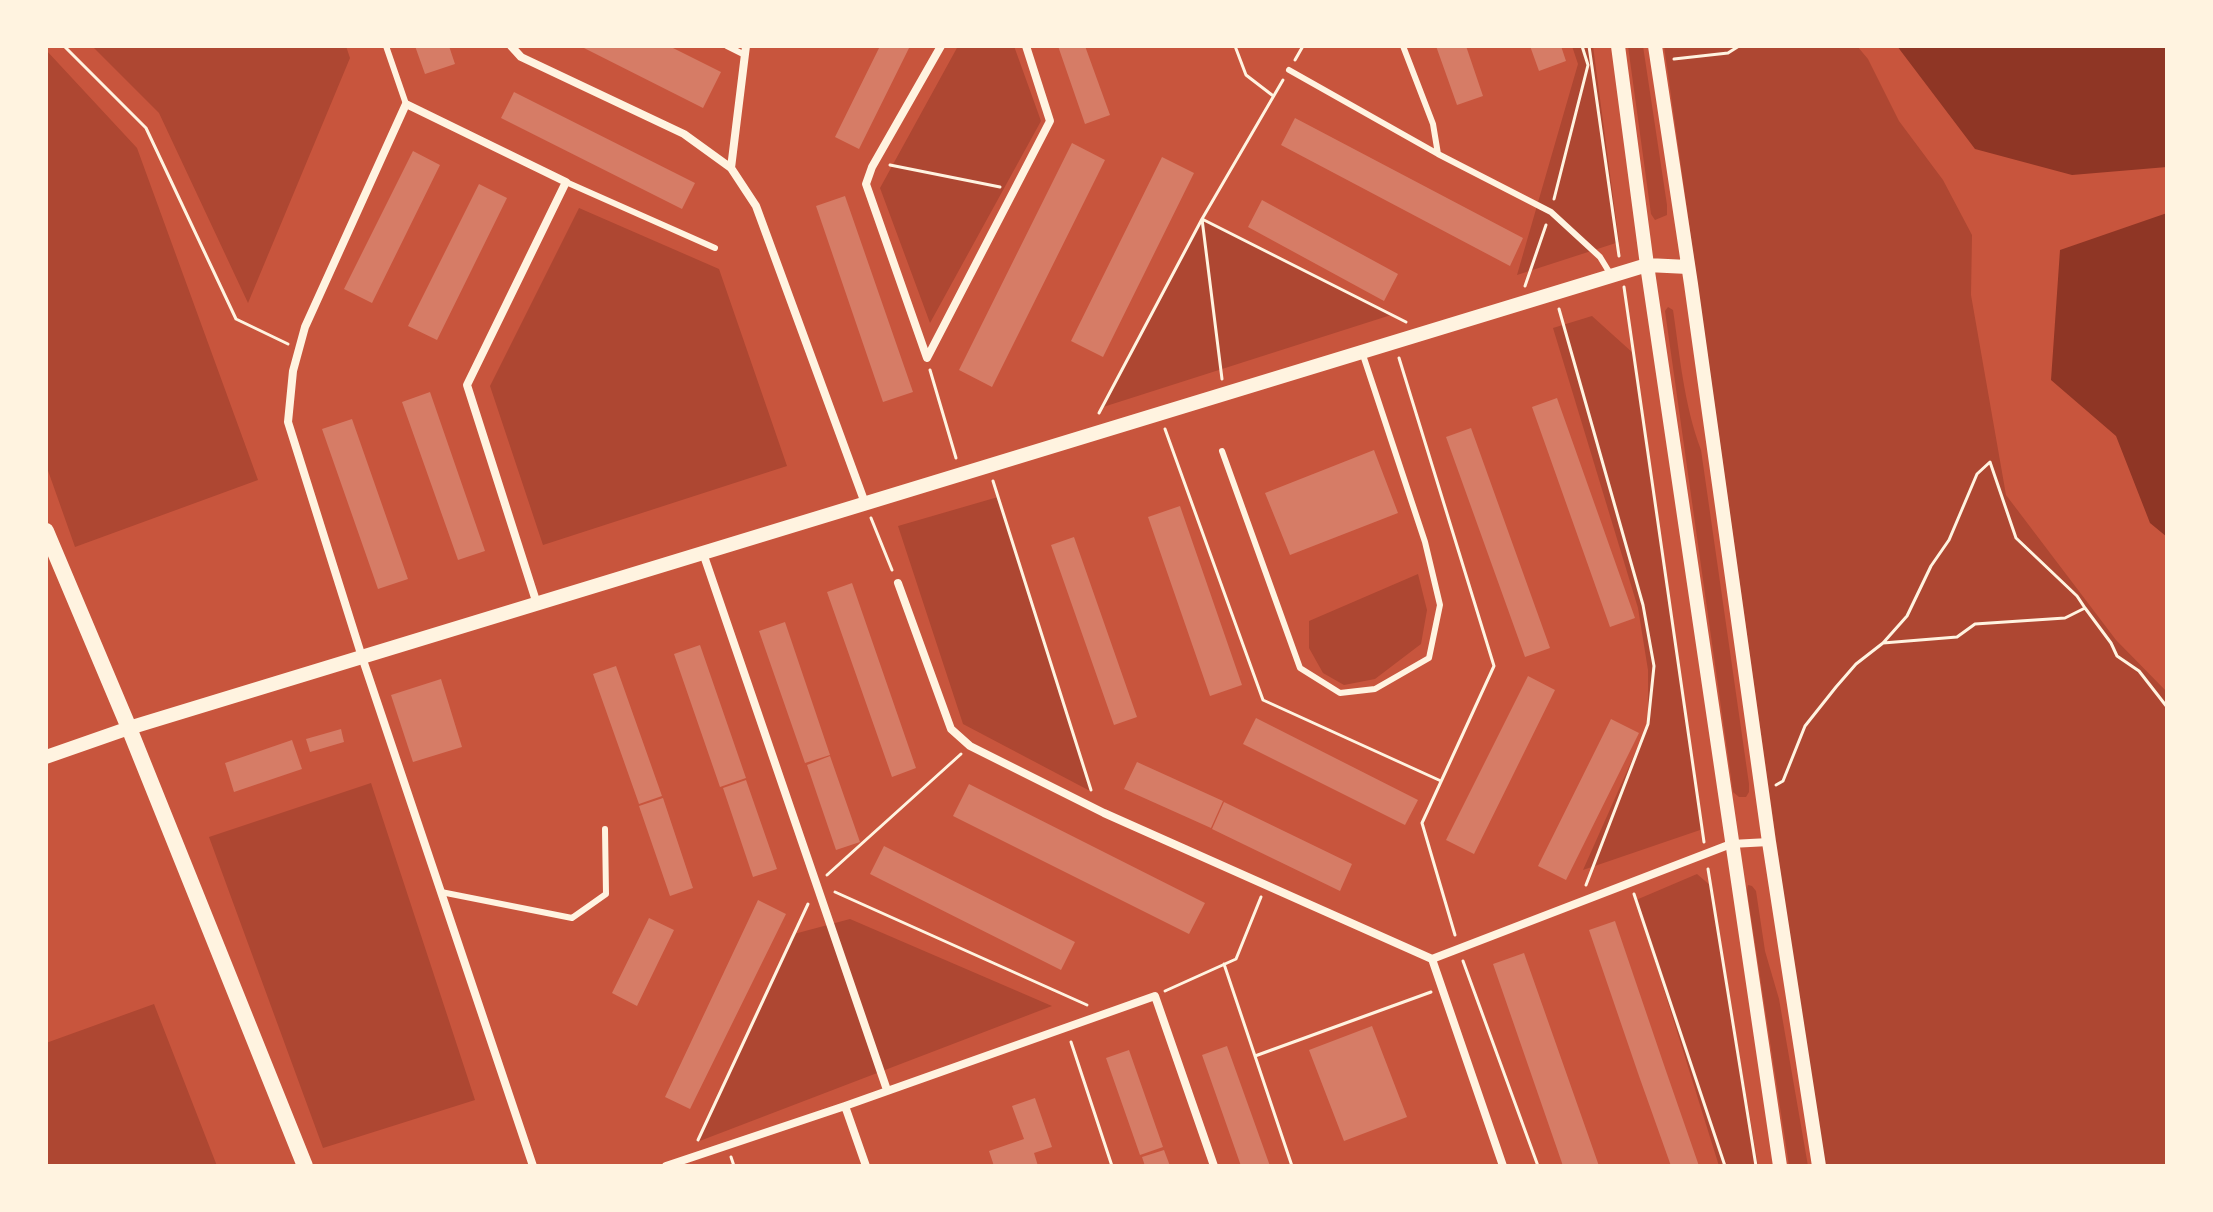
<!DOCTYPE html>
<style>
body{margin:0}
#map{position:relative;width:2213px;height:1212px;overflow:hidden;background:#c8553d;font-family:Figtree,sans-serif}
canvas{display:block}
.frame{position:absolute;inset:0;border:48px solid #fff3e0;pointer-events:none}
</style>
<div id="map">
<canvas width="2213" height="1212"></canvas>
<div class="frame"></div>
</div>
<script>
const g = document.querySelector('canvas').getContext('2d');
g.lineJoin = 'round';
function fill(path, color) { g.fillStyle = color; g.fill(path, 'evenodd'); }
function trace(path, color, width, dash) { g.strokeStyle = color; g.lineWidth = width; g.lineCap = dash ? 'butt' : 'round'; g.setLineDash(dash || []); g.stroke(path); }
fill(new Path2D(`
 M92,46H346L350,58L248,303L159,113Z
 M958,46H1014L1041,121L930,323L880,188Z
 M1572,46H1593L1619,242L1517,275L1578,64Z
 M1628,46H1643L1667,205V215L1655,220L1651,214Z
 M1664,46H1857L1868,59L1899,121L1943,180L1972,235L1971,295L2006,495L2116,640L2167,692V1166H1822Z
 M46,50L137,148L258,480L75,547L46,465Z
 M579,208L719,269L787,466L543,545L490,386Z
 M1202,219L1391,315L1100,408Z
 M1668,307L1673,310C1680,357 1684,405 1701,450L1749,784V792L1746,797H1739L1733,792L1665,311Z
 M1592,316L1633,353L1703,829L1583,870L1648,724V670L1638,608L1553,328Z
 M998,497L1092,792L963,724L898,526Z
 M1418,574L1427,610L1421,644L1375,679L1344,685L1323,673L1309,648V621Z
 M371,783L475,1100L323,1148L209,837Z
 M1697,874L1711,886L1758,1166H1719L1636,900Z
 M1748,885L1752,886L1756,891L1765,951L1779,999L1808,1166H1789L1747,891Z
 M850,919L1052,1006L697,1142L794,934Z
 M154,1004L217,1166H46V1043Z`), '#ae4732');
fill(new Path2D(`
 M1897,46H2167V167L2072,175L1975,149Z
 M2167,213V537L2150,523L2116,436L2051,380L2060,250Z`), '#8f3625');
fill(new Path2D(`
 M415,46H449L455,64L425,74Z
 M580,46H669L721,72L703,108Z
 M880,46H910L859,149L835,137Z
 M1058,46H1085L1110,115L1085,124Z
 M1436,46H1466L1483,96L1457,105Z
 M1530,46H1561L1566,61L1539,71Z
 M514,92L695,183L682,209L501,118Z
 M1295,118L1523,238L1510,266L1281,145Z
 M1072,143L1105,160L992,387L959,370Z
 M413,151L440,165L372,303L344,289Z
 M1162,157L1194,173L1103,357L1071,341Z
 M479,184L507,198L437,340L408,326Z
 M845,196L913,392L883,402L816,206Z
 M1262,200L1398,274L1384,301L1248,227Z
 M430,392L485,551L458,560L402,402Z
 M1557,398L1635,618L1610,627L1532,407Z
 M352,419L408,579L378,589L322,429Z
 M1471,428L1550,648L1525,657L1446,437Z
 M1374,450L1398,513L1290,555L1265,493Z
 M1180,506L1242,685L1210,696L1148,517Z
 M1074,537L1137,717L1114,725L1051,545Z
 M852,583L916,768L892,777L827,592Z
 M785,622L830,755L805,763L759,631Z
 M700,645L746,778L720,787L674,654Z
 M616,666L662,796L639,804L593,674Z
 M1528,676L1555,690L1474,854L1446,840Z
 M441,679L462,747L413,762L391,695Z
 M1256,718L1418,800L1405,825L1243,744Z
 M1611,719L1639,733L1566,880L1538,866Z
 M341,729L344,742L310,752L306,739Z
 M292,740L302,769L234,792L225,763Z
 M830,756L860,842L836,850L807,765Z
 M1137,762L1223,801L1211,828L1124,789Z
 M746,780L777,869L753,877L723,788Z
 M969,784L1205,903L1189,934L953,816Z
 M663,798L693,888L670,896L639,806Z
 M1224,802L1352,864L1340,891L1212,829Z
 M884,846L1075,942L1061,970L870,874Z
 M758,900L786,914L690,1109L665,1097Z
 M649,918L674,930L637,1006L612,993Z
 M1615,921L1665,1068L1699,1166H1671L1639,1076L1589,930Z
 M1524,953L1599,1166H1563L1493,964Z
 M1372,1026L1407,1117L1344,1141L1309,1050Z
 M1227,1046L1270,1166H1241L1202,1055Z
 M1129,1050L1163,1147L1140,1155L1106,1058Z
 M1035,1098L1052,1147L1034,1153L1038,1166H994L989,1151L1024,1139L1012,1106Z
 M1164,1150L1170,1166H1145L1142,1157Z`), '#d67c66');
trace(new Path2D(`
 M64,46L146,128L236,319L288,344
 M1235,46L1246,75L1272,95
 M1589,46L1619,256
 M1674,59L1728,53L1739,46
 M1295,60L1303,46
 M890,165L1000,187
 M1554,199L1588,65L1582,46
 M1525,286L1546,225
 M1624,287L1704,842
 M1559,309L1643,605L1654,666L1648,724L1586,885
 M1399,358L1494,666L1422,823L1455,935
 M930,370L956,458
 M1222,379L1202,219L1406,322
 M1099,413L1202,219L1283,80
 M1165,429L1263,700L1441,781
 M993,481L1091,790
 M871,518L892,570
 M2085,608L2111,643L2117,656L2139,671L2167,707
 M1776,785L1783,781L1805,726L1836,687L1856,664L1883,643L1907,616L1931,566L1949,540L1977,474L1990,462L2016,538L2077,596L2085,608L2065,618L1975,624L1957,637L1883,643
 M1708,869L1756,1166
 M827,875L961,754
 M835,892L1087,1005
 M1634,894L1725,1166
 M1463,961L1538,1166
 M1224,964L1292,1166
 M1165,991L1236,959L1261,897
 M1071,1042L1112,1166
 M1255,1056L1431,992
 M698,1140L808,904
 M731,1157L734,1166`), '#fff3e0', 3);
trace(new Path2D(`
 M386,46L406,104
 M727,46L745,55
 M1403,46L1433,124L1438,154L1551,212L1600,257L1611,275
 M1289,70L1438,154
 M566,182L715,248
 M1222,451L1300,668L1340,693L1375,689L1429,658L1440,605L1425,542L1362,352
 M441,892L572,918L606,894L605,829`), '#fff3e0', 6);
trace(new Path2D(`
 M511,46L521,57L684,134L731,168L756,206L865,503
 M941,46L872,167L866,184L927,358L1050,121L1026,46
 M731,168L746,46
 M703,553L887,1090
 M898,583L951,729L970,746L1104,813L1432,959L1503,1166
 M1432,959L1731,844L1769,842
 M845,1106L866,1166
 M533,1166L362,657L288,422L293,371L305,327L406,104L566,182L467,385L537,604
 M666,1166L845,1106L1155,996L1214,1166`), '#fff3e0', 8);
trace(new Path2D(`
 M1618,46L1647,265L1780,1166
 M1655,46L1691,284L1769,842L1819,1166
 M46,757L129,728L1647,265L1688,267`), '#fff3e0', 14);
trace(new Path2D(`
 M46,531L129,728L305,1166`), '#fff3e0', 16);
</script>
